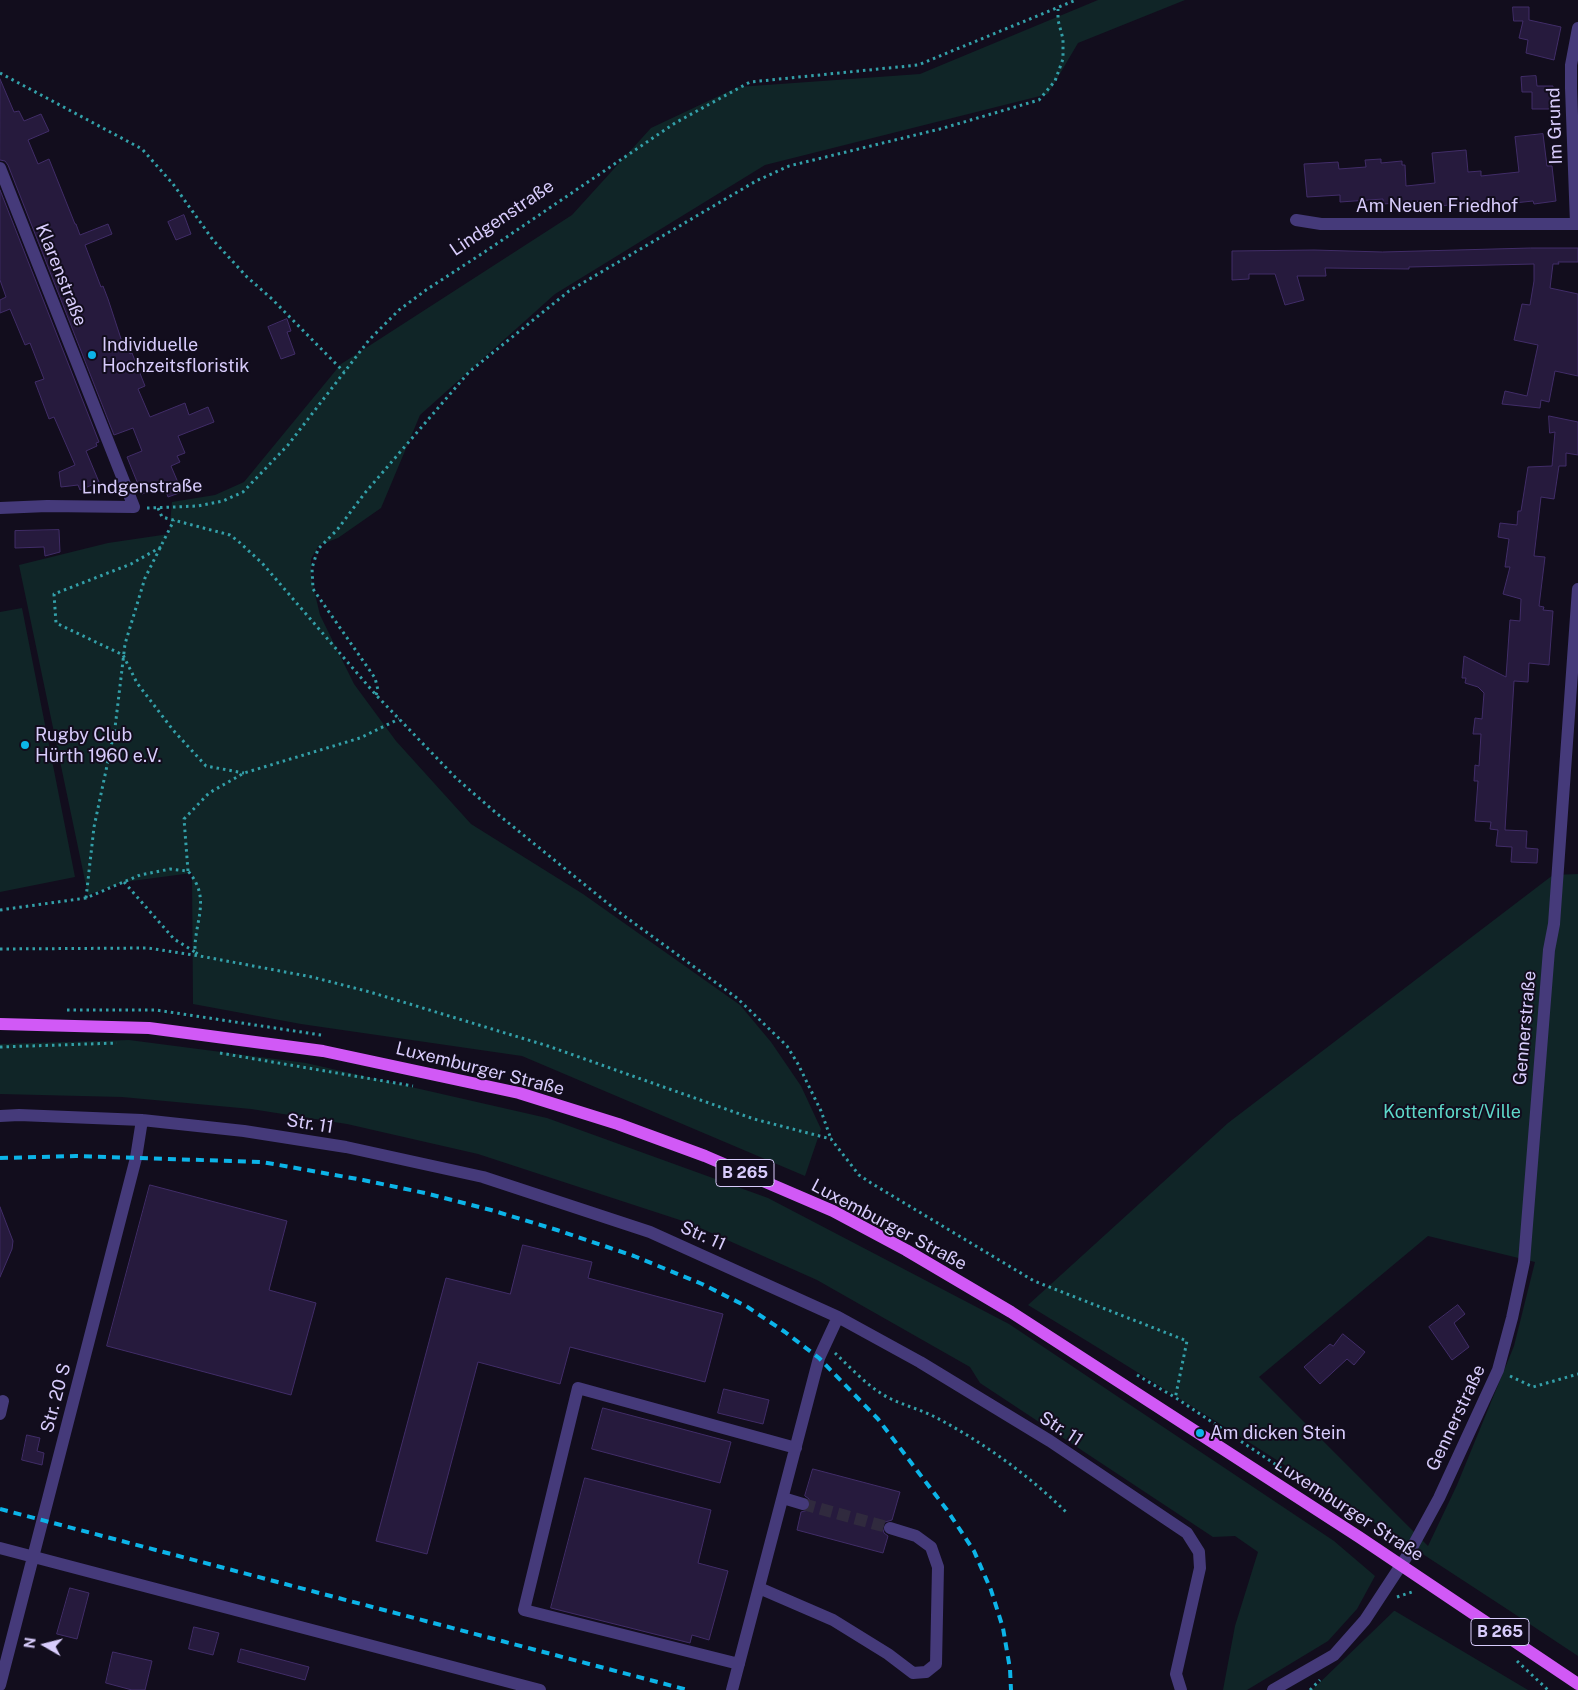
<!DOCTYPE html>
<meta charset="utf-8">
<style>
body{margin:0}
#map{position:relative;width:1578px;height:1690px;overflow:hidden;background:#120d1d;font-family:"Public Sans",sans-serif}
canvas{display:block}
.north{position:absolute;left:20px;top:1620px;width:50px;height:50px;-webkit-text-stroke:4px #120d1d;paint-order:stroke;rotate:278deg;font-size:14px;font-weight:700;line-height:20px;text-align:center;color:#d8ccfc}
.north::after{content:'';display:block;margin:auto;width:18px;height:22px;background:#d8ccfc;clip-path:polygon(50% 0,100% 100%,50% 72%,0 100%)}
</style>
<div id="map">
<canvas width="1578" height="1690"></canvas>
<div class="north">N</div>
</div>
<script>
const g = document.querySelector('canvas').getContext('2d');
g.lineJoin = 'round';
function fill(path, color) { g.fillStyle = color; g.fill(path, 'evenodd'); }
function trace(path, color, width, dash) { g.strokeStyle = color; g.lineWidth = width; g.lineCap = dash ? 'butt' : 'round'; g.setLineDash(dash || []); g.stroke(path); }
function write(font, color, halo, rows, align = 'center') {
  g.font = font + ' "Public Sans",sans-serif'; g.lineWidth = 4; g.setLineDash([]); g.textBaseline = 'middle'; g.strokeStyle = halo; g.fillStyle = color; for (const [text, x, y, turn = 0] of rows) {
    g.save(); g.translate(x, y); g.rotate((+turn || 0) * Math.PI / 180); g.textAlign = isNaN(turn) ? turn : align; if (halo) g.strokeText(text, 0, 0); g.fillText(text, 0, 0); g.restore();
  }
}
fill(new Path2D(`
 M1098,0H1185L1078,43L1048,94L765,165L555,294L420,415L381,508L338,538L319,545L311,559V577L320,615L354,684L396,741L471,824L583,894L740,1005L771,1042L801,1086L821,1129L805,1176L522,1056L301,1024L193,1004L192,873L124,882L88,895L19,565L108,543L169,534L172,502L215,495L244,482L341,364L572,215L651,128L738,87L920,74Z
 M22,608L75,877L0,892V612Z
 M1578,874V1656C1397,1536 1214,1418 1028,1305L1228,1123L1553,875ZM1428,1236L1535,1262L1514,1346L1457,1485L1428,1546L1259,1377Z
 M129,1040L306,1063L547,1118L768,1198L1009,1324L1334,1541L1375,1576L1357,1609L1328,1641L1247,1690H1223L1235,1626L1258,1552L1235,1536L1213,1537L980,1383L970,1367L817,1280L689,1223L478,1154L347,1124L251,1109L122,1097L0,1094V1044Z
 M1394,1611H1395L1528,1690H1312Z`), '#102527');
const building = new Path2D(`
 M1513,7H1529V20L1561,27L1554,60L1526,53L1528,40L1519,38L1523,21H1514Z
 M1536,76L1537,86H1553V109H1532V92H1522L1521,77Z
 M0,79L14,112L19,111L24,121L41,114L49,131L28,140L38,164L49,159L75,224H76L80,235L108,224L112,234L85,245L101,287L103,286L108,299L124,348L127,347L130,354L132,353L145,386L138,389L150,417L185,403L189,415L208,407L214,422L178,436L185,453L177,456L180,462L171,466L182,492L168,497L164,486L142,494L127,457L142,451L133,428L114,435L8,165L5,161L0,160Z
 M1543,134L1547,166H1552L1556,201L1534,204L1533,201L1505,204L1504,202L1483,204V201L1424,208L1423,201L1383,204V199L1340,202V195L1307,197L1304,164L1338,162L1339,169L1366,167L1365,160L1381,159V163L1402,161V165H1405L1406,186L1435,183L1432,153L1466,150L1468,172L1481,171V176L1519,172L1515,137Z
 M0,190L99,442L96,443L97,446L86,451L99,482L80,490L78,485L61,487L59,472L75,465L54,417L49,419L35,382L44,379L30,343L25,345L10,309L0,313V300L6,297L0,280Z
 M184,215L191,234L176,240L168,222Z
 M1531,248H1578V262H1558L1559,264H1553L1550,288L1578,294V376L1555,371L1549,402L1541,400L1540,408L1502,404L1505,391L1527,396L1538,345L1514,340L1522,304L1530,305L1534,281V264L1409,267V269L1325,268L1326,276H1297L1304,300L1285,305L1275,274H1249V279L1232,280V251L1314,250L1382,252Z
 M287,319L291,331L287,332L295,354L281,359L268,327Z
 M1549,416L1578,422V455L1566,453V466H1559L1554,499L1541,497L1534,556L1545,557L1539,606L1544,607L1543,610L1553,611L1549,665L1529,663L1528,682L1514,681L1505,830L1527,831L1526,848L1538,849L1537,863L1511,862L1512,847L1496,846L1498,830L1490,829L1491,822L1475,821L1478,781H1474L1475,765L1479,766L1481,734H1473L1475,718L1482,719L1484,693L1478,687L1465,683L1466,678H1462L1464,656L1506,677L1510,620L1520,621L1521,599L1503,594L1510,567H1505L1509,539L1498,537L1500,523L1517,525L1518,511H1521L1528,467L1552,466L1555,432L1550,433Z
 M59,530L60,552L45,556L44,547L15,548V531Z
 M150,1185L287,1221L269,1290L316,1303L291,1395L107,1346Z
 M0,1207L13,1241L12,1249L0,1277Z
 M523,1245L592,1262L588,1278L723,1314L705,1382L570,1347L560,1384L478,1362L427,1554L376,1541L446,1278L510,1294Z
 M1458,1305L1465,1314L1454,1323L1469,1347L1452,1360L1429,1327Z
 M1343,1334L1365,1352L1354,1365L1347,1359L1320,1384L1304,1367L1330,1344L1333,1346Z
 M724,1389L769,1400L763,1424L718,1413Z
 M603,1408L731,1442L720,1483L592,1449Z
 M27,1435L40,1438L37,1451L44,1453L42,1465L22,1460Z
 M813,1469L900,1492L892,1520L885,1522L882,1526L884,1533L888,1536L883,1553L797,1530L801,1512L808,1510L811,1506L809,1499L805,1496Z
 M585,1478L711,1510L698,1563L728,1571L709,1640L692,1635L690,1643L551,1608Z
 M70,1588L89,1593L77,1639L57,1634Z
 M194,1627L219,1633L213,1655L189,1649Z
 M241,1649L309,1667L305,1680L238,1662Z
 M113,1652L152,1661L145,1690H132L106,1683Z`);
fill(building, '#261a3d');
trace(building, '#412d68', 1);
trace(new Path2D(`
 M803,1504L890,1528`), '#302a3e', 12, [12, 6]);
trace(new Path2D(`
 M0,73L142,149L173,184L213,240L247,277L272,299L344,372
 M147,508L198,506L223,501L243,492L288,445L369,340L399,310L426,290L486,251L675,123L750,82L918,65L1076,0
 M158,508L162,517L230,535L238,541L262,563L376,695L456,778L495,812L616,910L737,998L787,1046L798,1064L821,1111L831,1139
 M161,547L131,564L54,594L56,623L123,655L137,683L173,730L206,766L244,773
 M376,695L378,690L375,678L313,589L312,568L318,549L337,530L364,494L469,372L569,291L756,181L789,166L940,129L1039,100L1055,81L1063,59V39L1058,20V9
 M188,871L184,819L209,793L244,773L360,738L399,719
 M124,882L174,939L195,952
 M86,898L94,827L115,728L125,644L145,578L174,520
 M0,910L86,898L140,875L170,869L188,871C212,899 194,921 195,952L200,956L312,977L370,992L548,1046L754,1119L831,1139L859,1175L871,1183L1034,1281L1187,1341L1175,1399
 M0,949L148,948L200,956
 M67,1010H156L321,1035
 M0,1047L117,1043
 M220,1053L413,1086
 M835,1353C852,1369 870,1389 891,1399C906,1406 922,1410 937,1418C984,1443 1030,1476 1068,1514
 M1137,1375L1176,1398L1308,1486
 M1510,1376L1533,1387L1578,1374
 M1397,1597L1415,1591
 M1517,1661L1548,1690
 M1310,1690L1320,1680`), '#33a0a9', 3, [2.5, 4]);
trace(new Path2D(`
 M0,168L134,507L47,506L0,508
 M1296,220L1321,224H1578
 M1576,224L1571,88V65L1578,28
 M0,1116L19,1115L142,1120L244,1131L346,1147L483,1177L650,1232L838,1317L920,1362L1050,1441L1187,1533L1199,1552L1200,1568L1176,1674L1181,1690
 M0,1414L3,1401
 M783,1498L803,1504
 M0,1548L540,1690
 M759,1588L833,1620L888,1654L913,1673L926,1672L936,1664L938,1567L931,1547L916,1536L890,1528
 M739,1664L524,1610L578,1388L796,1448
 M0,1685L136,1158L142,1120
 M732,1690L819,1358L838,1317
 M1273,1690L1334,1655L1365,1620L1409,1553L1439,1498L1498,1370L1512,1318L1524,1262L1549,950L1554,924L1578,589`), '#453a7a', 12);
trace(new Path2D(`
 M0,1024L149,1028L323,1051L519,1093L618,1124L705,1156L833,1211L906,1250L1011,1312L1359,1537L1578,1684`), '#d159f6', 12);
trace(new Path2D(`
 M0,1158L76,1156L262,1162L363,1180L425,1193L491,1210L557,1230L634,1256L702,1284L746,1306L785,1332L819,1358L878,1419L947,1510L974,1551L991,1590L1003,1628L1010,1669L1011,1690
 M0,1509L688,1690`), '#0cb4e8', 4, [8, 6]);
for (const [x, y, r, color] of [
 [92,355,5,"#0cb4e8"],
 [25,745,5,"#0cb4e8"],
 [1200,1433,5,"#0cb4e8"]
]) { const dot = new Path2D(); dot.arc(x, y, r, 0, 2 * Math.PI); g.fillStyle = color; g.fill(dot); trace(dot, '#120d1d', 2); }
for (const [x, y, w] of [
 [745,1173,58],
 [1500,1632,58]
]) { const box = new Path2D(); box.roundRect(x - w / 2, y - 13.5, w, 27, 4); g.fillStyle = '#120d1d'; g.fill(box); trace(box, '#d8ccfc', 1); }
write('bold 16px', '#d8ccfc', null, [
 ["B 265",745,1173],
 ["B 265",1500,1632]
]);
write('18px', '#d8ccfc', '#120d1d', [
 ["Im Grund",1555,126,-92],
 ["Am Neuen Friedhof",1437,206],
 ["Lindgenstraße",502,218,-34],
 ["Klarenstraße",61,275,68],
 ["Lindgenstraße",142,487,-1],
 ["Gennerstraße",1525,1028,-85],
 ["Luxemburger Straße",480,1069,14],
 ["Str. 11",310,1124,9],
 ["Luxemburger Straße",889,1225,28],
 ["Str. 11",703,1236,24],
 ["Str. 20 S",56,1398,-75],
 ["Gennerstraße",1456,1418,-65],
 ["Str. 11",1061,1429,33],
 ["Luxemburger Straße",1349,1510,33]
]);
write('18px', '#d8ccfc', '#120d1d', [
 ["Individuelle",102,345],
 ["Hochzeitsfloristik",102,366],
 ["Rugby Club",35,735],
 ["Hürth 1960 e.V.",35,756],
 ["Am dicken Stein",1210,1433]
], 'left');
write('18px', '#5dd7c9', '#120d1d', [
 ["Kottenforst/Ville",1452,1112]
]);
</script>
